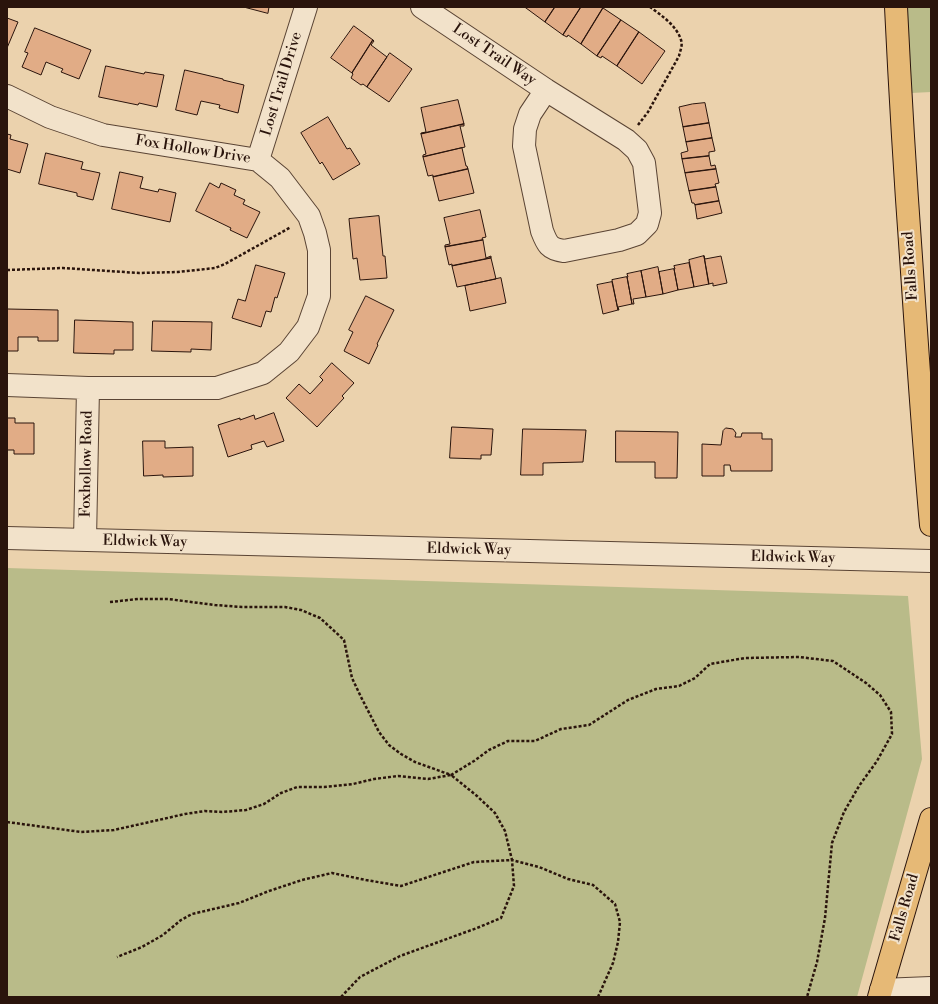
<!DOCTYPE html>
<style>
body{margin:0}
#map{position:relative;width:938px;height:1004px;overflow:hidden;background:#ebd2ad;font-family:"Libre Bodoni",serif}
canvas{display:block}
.frame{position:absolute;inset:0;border:8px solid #2a140c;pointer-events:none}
</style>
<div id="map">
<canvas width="938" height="1004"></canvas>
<div class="frame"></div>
</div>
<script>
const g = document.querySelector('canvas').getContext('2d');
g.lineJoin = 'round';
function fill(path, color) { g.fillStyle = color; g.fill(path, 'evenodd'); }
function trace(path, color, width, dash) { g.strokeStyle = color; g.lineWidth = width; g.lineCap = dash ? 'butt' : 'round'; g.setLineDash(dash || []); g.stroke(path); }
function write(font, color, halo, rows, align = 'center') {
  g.font = font + ' "Libre Bodoni",serif'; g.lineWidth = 4; g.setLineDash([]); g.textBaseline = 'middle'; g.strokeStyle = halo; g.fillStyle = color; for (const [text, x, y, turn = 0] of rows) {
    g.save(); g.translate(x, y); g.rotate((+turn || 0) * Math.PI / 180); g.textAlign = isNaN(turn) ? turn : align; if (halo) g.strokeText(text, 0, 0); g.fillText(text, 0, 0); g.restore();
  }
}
fill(new Path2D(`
 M907,7H931V92L911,93Z
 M7,568L908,596L922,759L857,997H7Z`), '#b9bb89');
const building = new Path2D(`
 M244,7H269L268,13Z
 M527,7H555L545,22L526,8Z
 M555,7H581L563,35L545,22Z
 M581,7H602L603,8L581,44L568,35L567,37L563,35Z
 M603,8L621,20L597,56L581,44Z
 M7,18L18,22L7,48Z
 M621,20L639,32L617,66L602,56L601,58L597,56Z
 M354,26L373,40L352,73L331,58Z
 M35,28L91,50L79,79L61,72L63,69L46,62L41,75L22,67L28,53L25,52Z
 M639,32L665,51L642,84L617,66Z
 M373,40L374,41L371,45L387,57L367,87L363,84L361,85L351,78L353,74L352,73Z
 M390,53L412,69L389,102L367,87Z
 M106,66L144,74L145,72L164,75L157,107L139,103L138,105L99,97Z
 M185,70L223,79V80L244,85L238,113L219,108L220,105L201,101L197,115L176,110Z
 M458,100L464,124L421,134V133L426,132L421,108Z
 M705,103L709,123L683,127L679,107L692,104Z
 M328,117L347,149L350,148L360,164L333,180L322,162L320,164L301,133Z
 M709,123L712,138L686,142L683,127Z
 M464,124V126H460L465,147L423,157V155L426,154L421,134Z
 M7,134L11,135L10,139L28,144L20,173L7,169Z
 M712,138L715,151L709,152V156L682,159L681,153L688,151L686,142Z
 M462,148L466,166H467L468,169L433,177V175L428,176L423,157Z
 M46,153L83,162L81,169L100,173L93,200L77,196V193L39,184Z
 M709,156L711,166L715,165L716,169L685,173L682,159Z
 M468,169L474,193L439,201L433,177Z
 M716,169L719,183L715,184L716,187L689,191L685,173Z
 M120,172L143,177L140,188L158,192L159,189L176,193L170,222L112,209Z
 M210,183L219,188L221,183L236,190L234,195L245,200L243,204L260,212L247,238L230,230L231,228L196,211Z
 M716,187L719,201L695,205L694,203H692L689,191Z
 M719,201L722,213L697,219L695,205Z
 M480,210L486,237L482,238L483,240L445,247V245L450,244L444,218Z
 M379,216L383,256H385L387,278L360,280L357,258L353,259L349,219Z
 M483,240L486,258L491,256V258L452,266V264L449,265L445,247Z
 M704,256L705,259L721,256L727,283L713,286V283L709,284Z
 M704,256L709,284L694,287L689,260Z
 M491,258L496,279L457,287L452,266Z
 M689,263L694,287L678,290L674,269H675L674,266Z
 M256,265L285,273L277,298L275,297L271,312L266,311L261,327L232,318L238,299L245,301Z
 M658,267L663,294L646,297L641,271Z
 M674,269L678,290L663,294L659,272Z
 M641,271L646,297L633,299L634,304H632L627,277H628L627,274Z
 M627,277L632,304L618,307L619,310H618L612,280Z
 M501,278L506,303L470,311L465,286Z
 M612,282L618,310L603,314L597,285Z
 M366,296L394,310L377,344L378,345L369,364L344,351L353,332L349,330Z
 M7,309L58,310V341H38V337H18V351H7Z
 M75,320L133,322V350H114V354L74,353Z
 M153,321L212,322L211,350L191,349V352L152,351Z
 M332,363L354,383L342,396L344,398L317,427L286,398L299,384L310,394L323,380L320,377Z
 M274,413L284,441L267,447L264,441L251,445L252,449L228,457L218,425L240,418V420L254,415L255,419Z
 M7,418H15V423H34V454H14V450H7Z
 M452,427L493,429L491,455H481V459L450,458Z
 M726,428L733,429L736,433L735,437H741L742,433H762V439H772V471H731L730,465H724V476H702V444L721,445L723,431Z
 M523,429L586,430L583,462L543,463V475H521Z
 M616,431L678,432L677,478H655V462H616Z
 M143,441H165V448L193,447V476L163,477V475L144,476Z`);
fill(building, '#e1ac86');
trace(building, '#2a140c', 1);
const street = new Path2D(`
 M422,7L546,90L626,140L637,150L644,163L650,213L647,224L637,234L619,240L564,251C549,249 547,244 542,231L524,146L525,129L530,114L546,90
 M7,96L50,117L103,135L258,160L280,178L309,216L315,233L319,250V296L308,327L289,352L263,373L217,388H88L7,385
 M258,160L306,7
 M7,538L931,561
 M85,540L88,388
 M881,990L931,988`);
const primary = new Path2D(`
 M896,7C900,90 905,174 911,257C917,347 923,436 931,525
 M879,997L931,819`);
trace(street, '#5a4434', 24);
trace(primary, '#2a140c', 24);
trace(new Path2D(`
 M638,125L648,112L679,56C680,51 683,45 681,40C677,26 661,15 650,7
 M7,270L63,268L139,273L178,272L215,268L225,264L291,227
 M110,602L138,599H168L215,605L242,607H285L301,610L320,618L331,628L344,640L352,678L361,697L379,732L389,745L401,754L415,762L451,775L474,761L489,750L508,741H535L561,729L589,725L628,700L656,689L679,686L695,678L710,664L745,658L799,657L833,661L866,683L880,695L891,712L892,734L877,761L859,786L844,812L832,843L825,918L817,962L807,997
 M7,822L81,832L114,830L185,814L205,811L222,812L246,810L264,804L281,793L297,787H324L353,784L374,779L398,776L428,779L451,775L461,783L477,796L495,813L505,831L512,860L474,862L401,886L366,880L332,873L302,880L269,891L239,903L192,914L181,920L163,935L142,947L117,957
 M341,997L360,977L400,956L477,928L501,918L514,886L512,860L539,867L568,879L593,885L615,904L620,922L618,942L613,963L598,997`), '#2a140c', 2.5, [3, 2]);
trace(street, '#f2e2ca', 22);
trace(primary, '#e6b976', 22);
write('15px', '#2a140c', '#f2e2ca', [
 ["Lost Trail Way",494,55,34],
 ["Lost Trail Drive",282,84,-73],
 ["Fox Hollow Drive",193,150,9],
 ["Falls Road",911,266,-94],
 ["Foxhollow Road",87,464,-89],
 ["Eldwick Way",145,542,1],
 ["Eldwick Way",469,550,1],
 ["Eldwick Way",793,558,1],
 ["Falls Road",905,908,-74]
]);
</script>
